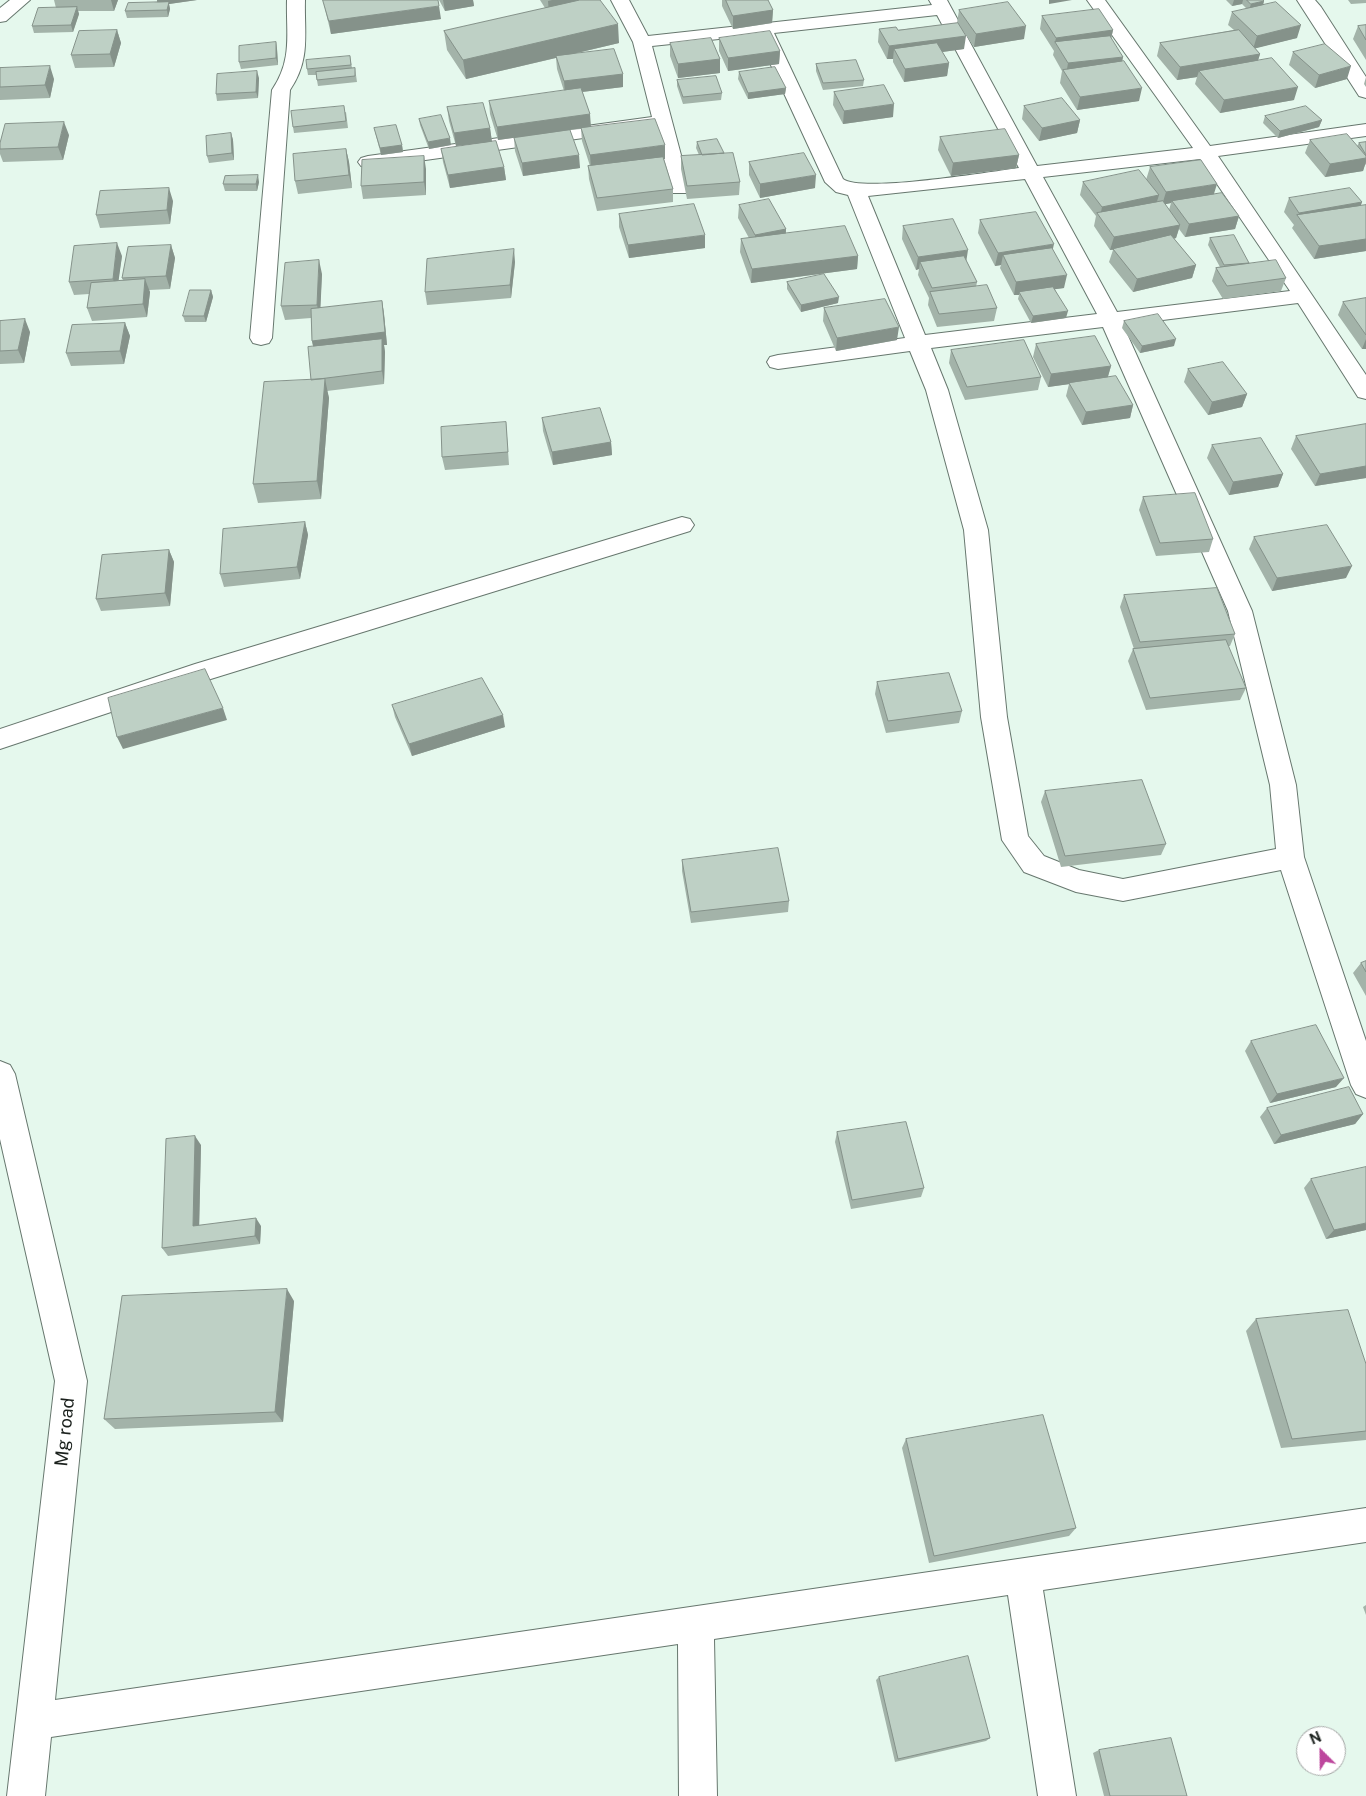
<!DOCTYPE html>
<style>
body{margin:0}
#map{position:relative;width:1366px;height:1796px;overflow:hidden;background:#e5f8ed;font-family:"Public Sans",sans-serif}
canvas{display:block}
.north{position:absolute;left:1296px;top:1726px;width:50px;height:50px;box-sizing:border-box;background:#fff;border:1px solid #a4a6a5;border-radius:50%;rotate:337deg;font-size:14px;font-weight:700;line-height:20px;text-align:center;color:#1b211d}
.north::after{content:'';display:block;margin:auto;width:18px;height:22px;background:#bd479d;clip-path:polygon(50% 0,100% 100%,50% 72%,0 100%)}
</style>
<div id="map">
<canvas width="1366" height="1796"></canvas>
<div class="north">N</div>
</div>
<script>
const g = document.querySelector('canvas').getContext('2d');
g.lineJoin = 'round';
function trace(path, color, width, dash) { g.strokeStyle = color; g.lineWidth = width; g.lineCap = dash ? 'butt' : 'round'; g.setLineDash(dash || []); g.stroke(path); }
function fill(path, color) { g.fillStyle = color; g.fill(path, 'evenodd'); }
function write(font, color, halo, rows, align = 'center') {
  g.font = font + ' "Public Sans",sans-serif'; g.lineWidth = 5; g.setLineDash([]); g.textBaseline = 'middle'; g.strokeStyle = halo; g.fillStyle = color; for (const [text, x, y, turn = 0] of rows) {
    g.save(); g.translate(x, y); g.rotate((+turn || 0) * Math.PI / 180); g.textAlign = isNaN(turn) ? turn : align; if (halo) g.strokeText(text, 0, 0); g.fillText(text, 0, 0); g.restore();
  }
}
const street = new Path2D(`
 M10,0H30L6,21L0,22V8Z
 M287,0H305C304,34 311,59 290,90L272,338L269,343L261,345L253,343L250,338L272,90C293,59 286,34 287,0Z
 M611,0H629L648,36L932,5L929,0H947L1037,166L1193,148L1087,0H1105L1210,146L1366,124V136L1218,156L1366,375V399L1358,397L1298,303L1123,325L1252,611L1296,785L1304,857L1366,1041V1098L1356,1094L1351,1085L1281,870L1123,901L1076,892L1024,872L1002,840L981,717L964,530L926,390L910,351L778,369L770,367L767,362L770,357L778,355L905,338L848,195L836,192L825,182L757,35L652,46L690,189L687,193H673L670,189L655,128L368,168L361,166L358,162L361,158L368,156L652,117L633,42ZM937,15L1019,168C989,172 862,193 843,179L774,33ZM1200,159L1290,291L1117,312L1043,177ZM1025,179L1097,314L925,335L868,196ZM1103,327L1228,611L1270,785L1276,849L1123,879L1079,870L1044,856L1028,836L1007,717L988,530L948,390L931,348Z
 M1297,0H1315L1321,7L1366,77V98L1359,96Z
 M682,517L690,519L694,525L690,531L201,682L0,749V729L195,664Z
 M0,1061L10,1065L15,1074L87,1381L55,1700L1366,1508V1542L1043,1590L1076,1796H1038L1008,1595L714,1639L717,1796H679L678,1644L51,1737L45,1796H7L55,1381L0,1139Z`);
trace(street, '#67776e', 2);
fill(street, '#fff');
fill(new Path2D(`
 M54,0H118L114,11H78L79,14L73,32L34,33L32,26L56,8Z
 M157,0H197L169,4L170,9L168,17L127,18L125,11L157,2Z
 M323,0L441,19L331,34Z
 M439,0H473L474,6L445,11Z
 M540,0H600L619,43L573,54L623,74V87L582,92L590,114V127L665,159H664L673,189V202L597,211L589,179L588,166H590L582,141L581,129L570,130L580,168L523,176L515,151L514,138L556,132L498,140L490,114L489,101L564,91L557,69L556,58L466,79L447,50L444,31L545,8Z
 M722,0H768L773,10L772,23L733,29L722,6Z
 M1226,0H1263L1264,1L1263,5L1297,38L1255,48L1260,54L1258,60L1294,100L1220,113L1195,84L1197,77L1177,80L1157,56L1160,43L1234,30L1228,25L1232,12L1247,9L1242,4L1232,6Z
 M1348,0H1366V3L1351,4Z
 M959,10L1024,39L974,47L964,32V49L942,52L949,63L947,76L904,82L893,62V59H887L878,42L879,29L898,30L957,23Z
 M1042,16L1113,30L1111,39L1123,57L1122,62L1139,101L1077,110L1060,83L1062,71L1053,55L1054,51L1040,29Z
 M1366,25V60L1353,39L1358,26Z
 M117,30L121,43L114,67L75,68L71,55Z
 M719,38L780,51L779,64L728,71L719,51Z
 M276,42L277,49L278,65L241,69L239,62Z
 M670,43L720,59V73L678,78L670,56Z
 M1293,52L1347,79L1315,88L1289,65Z
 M350,56L352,68H355L357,82L318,86L316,75H308L307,69Z
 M816,64L864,80L863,86L823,90L816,71Z
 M0,68L54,79L50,98L0,100Z
 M739,72L786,88L785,94L748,99L738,79Z
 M1366,77V87L1364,84Z
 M259,78L258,98L217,101L216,94Z
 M677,80L722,93L721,100L683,104L677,86Z
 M834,92L893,117L843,124L833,105Z
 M1024,106L1080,120L1077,133L1039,141L1022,119Z
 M447,107L490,128L492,142L456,146L449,121Z
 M346,112L348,128L294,133L293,127Z
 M1265,116L1322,120L1319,127L1278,138L1263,123Z
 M419,119L451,145L429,149L420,125Z
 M374,128L402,145L403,152L381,155Z
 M231,133L233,140L234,160L209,163L207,156Z
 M69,135L63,160L3,162L0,154V143Z
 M940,137L1019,155L1016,168L951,176L938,150Z
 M1310,140L1357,146L1359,143L1366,142V165L1365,164L1363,171L1325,177L1305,153Z
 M697,142L724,153L740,182L739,195L687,199L681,169V156L699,155L696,148Z
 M346,149L349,162L352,188L298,194L295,181Z
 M441,149L504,167L506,180L450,188L443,162Z
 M749,162L815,188L760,198L749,175Z
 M1150,167L1214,194L1239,216L1235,229L1185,237L1179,229L1176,238L1174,239L1196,265L1192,278L1133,292L1109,262L1113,250H1110L1094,226L1096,216L1080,195L1083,182L1146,180ZM1171,203L1169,210L1165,204Z
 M426,169V195L363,199L361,186Z
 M259,182L257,191H225L223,184Z
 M1289,198L1362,202L1360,206L1366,205V251L1314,259L1292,228L1294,225L1284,212Z
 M173,201L170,224L100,228L96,215Z
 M739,205L786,229V234L858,256L857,269L751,283L740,252L741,239L749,238L738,218Z
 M619,214L705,248L629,258L619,227Z
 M980,220L1053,250L1064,288L1055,289L1066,318L1031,323L1018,299L1019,295H1014L1000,268L1001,265L995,266L978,233Z
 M903,226L966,260L977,282L976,287L997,308L994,321L937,327L928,305L929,298L918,275L919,269L916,270L902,239Z
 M1210,238L1249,263L1286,278L1281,291L1223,299L1212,281L1216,268L1220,267L1208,245Z
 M171,245L175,258L170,289L149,290L150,292L147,317L92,321L87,308L89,294L74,295L69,282L122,256L118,281L123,280L122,278Z
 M515,262L511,298L427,305L425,292Z
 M322,274L320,308L382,301L384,314L387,345H384L385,352L384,384L327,391L329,398L321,499L258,503L253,484L311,380L313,346L312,341L311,318L285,320L281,306Z
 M787,282L838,303L801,312L787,289Z
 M211,290L213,297L206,322H185L183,316Z
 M1366,298V349H1362L1338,315L1343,302Z
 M824,308L897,340L836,351L823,321Z
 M0,321L30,332L24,363L0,364Z
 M1124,321L1174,346L1140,353L1122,328Z
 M125,323L130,336L124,364L71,366L66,353Z
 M1036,344L1111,366L1108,377L1133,405L1130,418L1082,425L1066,396L1069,384L1048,387L1033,357Z
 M951,350L1041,377L1038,390L965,400L949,363Z
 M1188,369L1247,394L1242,407L1208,415L1184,382Z
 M542,418L611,442L612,455L553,465L543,431Z
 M506,422L509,465L445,470L442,457Z
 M1366,424V478L1315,486L1291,449L1296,436Z
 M1212,445L1283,474L1278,487L1229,495L1207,458Z
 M1143,497L1213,539L1209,552L1156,556L1139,510Z
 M305,522L308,535L300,579L224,587L220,574Z
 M1254,537L1346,578L1272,591L1249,549Z
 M169,550L174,562L170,606L101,611L96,599Z
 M1124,595L1235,634L1230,646H1228L1246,688L1240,700L1146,710L1128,661L1133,649H1134L1120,607Z
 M877,682L962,711L959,723L886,733L875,694Z
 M392,705L505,727L412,756L395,717Z
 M1045,791L1166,844L1161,855L1061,867L1041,802Z
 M682,860L789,901L788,912L691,923L682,871Z
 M1366,961V996L1353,973L1361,963Z
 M1251,1041L1336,1087L1270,1103L1245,1051Z
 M1267,1108L1363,1114L1355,1124L1274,1144L1260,1117Z
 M837,1132L924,1188L921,1197L851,1209L835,1142Z
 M201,1145L199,1225L261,1226L260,1244L168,1256L162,1248Z
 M1311,1179L1366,1230L1326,1239L1304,1188Z
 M294,1301L283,1422L115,1429L104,1419Z
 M1256,1319L1366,1364V1440L1281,1448L1246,1331Z
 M906,1439L1076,1528L1069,1536L929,1563L902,1448Z
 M1366,1605V1615L1363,1607Z
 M879,1677L990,1738L986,1741L895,1762L876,1680Z
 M1099,1750L1187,1796H1104L1093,1753Z`), '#a3b3a9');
fill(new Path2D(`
 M111,0H118L114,11Z
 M157,0H197L169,4L170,9L168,17L167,10L158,6Z
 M443,0H473L474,6L445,11Z
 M552,0H592L549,14L548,1Z
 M1049,0H1072L1049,4Z
 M1234,0H1243L1242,4L1232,6Z
 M1264,1L1262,8L1249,10L1251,4Z
 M439,6L441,19L331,34L329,21Z
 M77,7L79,14L73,32L71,25Z
 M773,10L772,23L733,29V16Z
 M618,24L619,43L466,79L463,60Z
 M1301,25L1297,38L1253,49L1257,36Z
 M1026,26L1024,39L974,47L976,34Z
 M117,30L121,43L114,67L110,54Z
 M1113,30L1110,43L1055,42L1053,51L1056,38Z
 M966,36L964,49L899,58L894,49L893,59H887L889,46Z
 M276,42L277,49L278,65L276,58Z
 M780,51L779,64L728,71V58Z
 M1260,54L1256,67L1199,71L1197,77L1177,80L1180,67Z
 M1123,57L1120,70L1066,75L1068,63Z
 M720,59V73L678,78V64Z
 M949,63L947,76L904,82L905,69Z
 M50,66L54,79L50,98L45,85Z
 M1351,66L1347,79L1315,88L1319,75Z
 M257,71L259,78L258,98L256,92Z
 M623,74V87L565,94L564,81Z
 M1298,87L1294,100L1220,113L1224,100Z
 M786,88L785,94L748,99V93Z
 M1142,88L1139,101L1077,110L1080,97Z
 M894,104L893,117L843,124L844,111Z
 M590,114L591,127L498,140L497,127Z
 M1080,120L1077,133L1039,141L1042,128Z
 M1322,120L1319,127L1278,138L1280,131Z
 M64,122L69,135L63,160L58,147Z
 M490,128L492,142L456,146L454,133Z
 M231,133L233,140L234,160L232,153Z
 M450,138L451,145L429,149L428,142Z
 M402,145L403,152L381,155L380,148Z
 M665,145V159L591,168L590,155Z
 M346,149L349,162L352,188L349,175Z
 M579,155L580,168L523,176L522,163Z
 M1019,155L1016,168L951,176L953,163Z
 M424,156L426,169V195L424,182Z
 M1366,158V162L1363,171L1325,177L1330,164Z
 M504,167L506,180L450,188L448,175Z
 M258,175L259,182L257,191L256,184Z
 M816,175L815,188L760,198V184Z
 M1217,184L1213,197L1172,201L1171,203L1162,205L1166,192Z
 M169,188L173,201L170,224L167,210Z
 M1159,195L1155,208L1100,217L1102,207Z
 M1362,202L1357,216L1298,217L1299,213Z
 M1239,216L1235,229L1185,237L1189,224Z
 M1180,225L1176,238L1110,250L1114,237Z
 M786,229L785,242L755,248V235Z
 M705,235V248L629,258L628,245Z
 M1366,239V251L1314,259L1319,246Z
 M117,243L122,256L117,292L113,279Z
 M1054,244L1051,257L1003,255L1001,265L995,266L998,253Z
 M171,245L175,258L170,289L166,276Z
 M514,249L515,262L511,298L510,285Z
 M968,250L966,263L920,262L919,269L916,270L918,257Z
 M858,256L857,269L751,283L752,269Z
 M319,260L322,274L320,318L317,305Z
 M1196,265L1192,278L1133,292L1137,279Z
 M1067,275L1064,288L1020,294L1019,292V295H1014L1016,282Z
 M145,279L150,292L147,317L143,304Z
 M211,290L213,297L206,322L204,316Z
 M839,297L838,303L801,312V305Z
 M382,301L384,314L387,345H384L385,352L384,384L382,371L315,354L312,341Z
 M1068,311L1066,318L1031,323L1033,316Z
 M25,319L30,332L24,363L18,350Z
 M125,323L130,336L124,364L120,351Z
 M899,327L897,340L836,351L837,338Z
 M1176,339L1174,346L1140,353L1142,346Z
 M1366,339V349H1362Z
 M1111,366L1107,379L1048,387L1051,374Z
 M325,379L329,398L321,499L317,481Z
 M1247,394L1242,407L1208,415L1212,402Z
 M1133,405L1130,418L1082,425L1086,412Z
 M611,442L612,455L553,465L552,452Z
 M1366,466V478L1315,486L1320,474Z
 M1283,474L1278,487L1229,495L1233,482Z
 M305,522L308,535L300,579L297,567Z
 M169,550L174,562L170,606L165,593Z
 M1352,566L1346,578L1272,591L1277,578Z
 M223,708L227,720L123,749L117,737Z
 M503,715L505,727L412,756L409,744Z
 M1344,1078L1336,1087L1270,1103L1277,1094Z
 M1363,1114L1355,1124L1274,1144L1281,1135Z
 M195,1136L201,1145L199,1234L193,1226Z
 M256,1218L261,1226L260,1244L255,1236Z
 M1366,1223V1230L1326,1239L1334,1230Z
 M287,1289L294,1301L283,1422L275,1412Z`), '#85928a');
const building = new Path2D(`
 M323,0H438L439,6L329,21Z
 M580,0H600L618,24L463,60L444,31Z
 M726,0H768L773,10L733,16Z
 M1247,0H1263L1264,1L1251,4Z
 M169,2L167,10L125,11L128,3Z
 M1008,2L1026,26L976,34L959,10Z
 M1276,2L1301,25L1257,36L1232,12Z
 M77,7L71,25L32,26L38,8Z
 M1099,9L1113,30L1056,38L1042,16Z
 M958,23L966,36L889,46L879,29L896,27L898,30Z
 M1366,25V40L1358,26Z
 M117,30L110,54L71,55L79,31Z
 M1239,30L1260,54L1180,67L1160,43Z
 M770,31L780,51L728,58L719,38Z
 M1110,36L1123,57L1068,63L1055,42Z
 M711,38L720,59L678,64L670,43Z
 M276,42V58L239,62V46Z
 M937,43L949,63L905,69L894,49Z
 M1325,44L1351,66L1319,75L1293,52Z
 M614,49L623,74L564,81L556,56Z
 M350,56L351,65L307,69L306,60Z
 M1272,58L1298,87L1224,100L1199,71Z
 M856,60L864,80L823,83L816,64Z
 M1124,61L1142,88L1080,97L1063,70Z
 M50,66L45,85L0,87V68Z
 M775,67L786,88L748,93L739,72Z
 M355,68V76L317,80L316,72Z
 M257,71L256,92L216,94L217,74Z
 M716,76L722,93L683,97L677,80Z
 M884,85L894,104L844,111L834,92Z
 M581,88L590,114L497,127L489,101Z
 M1062,98L1080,120L1042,128L1024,106Z
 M483,103L490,128L454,133L447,107Z
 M344,106L346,121L293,127L291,111Z
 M1306,106L1322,120L1280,131L1265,116Z
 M441,115L450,138L428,142L419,119Z
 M655,119L665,145L590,155L581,128Z
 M64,122L58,147L0,149V143L5,124Z
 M396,125L402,145L380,148L374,128Z
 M1005,129L1019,155L953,163L940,137Z
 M570,130L579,155L522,163L514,138Z
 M231,133L232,153L207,156L206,136Z
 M1347,134L1366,156V158L1330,164L1310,140Z
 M717,139L724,153L702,155L697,142Z
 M496,141L504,167L448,175L441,149Z
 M1366,142V155L1359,143Z
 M346,149L349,175L295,181L293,154Z
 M733,153L740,182L687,186L681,156Z
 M804,153L816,175L760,184L749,162Z
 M424,156V182L361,186L362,160Z
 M663,157L673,189L597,198L588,166Z
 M1201,160L1217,184L1166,192L1150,167Z
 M1139,170L1159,195L1102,207L1083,182Z
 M258,175L256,184H223L225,176Z
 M169,188L167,210L96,215L100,191Z
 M1350,188L1362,202L1299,213L1289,198Z
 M1222,193L1239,216L1189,224L1172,201Z
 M769,199L786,229L755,235L739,205Z
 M1163,201L1180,225L1114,237L1097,213Z
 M694,204L705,235L628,245L619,214Z
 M1366,205V239L1319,246L1297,215Z
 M1036,212L1054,244L998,253L980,220Z
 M953,219L968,250L918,257L903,226Z
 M845,226L858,256L752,269L741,239Z
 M1171,235L1196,265L1137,279L1113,249Z
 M1234,235L1249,263L1224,265L1210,238Z
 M117,243L113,279L69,282L74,246Z
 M171,245L166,276L122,278L128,247Z
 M1052,248L1067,275L1016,282L1003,255Z
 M514,249L510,285L425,292L427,259Z
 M964,256L977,282L932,288L920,262Z
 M319,260L317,305L281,306L285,263Z
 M1276,260L1286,278L1227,286L1216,268Z
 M824,274L839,297L801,305L787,282Z
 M145,279L143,304L87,308L91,283Z
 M987,285L997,308L939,314L930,292Z
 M1053,287L1068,311L1033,316L1019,292Z
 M190,290H211L204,316H183Z
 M1366,298V335L1343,302Z
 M885,299L899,327L837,338L824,308Z
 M382,301L385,332L312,341L311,309Z
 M1158,314L1176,339L1142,346L1124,321Z
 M25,319L18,350L0,351V321Z
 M125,323L120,351L66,353L72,325Z
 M1095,336L1111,366L1051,374L1036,344Z
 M382,339V371L311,380L308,347Z
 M1024,340L1041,377L967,387L951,350Z
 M1223,362L1247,394L1212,402L1188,369Z
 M1116,376L1133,405L1086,412L1069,383Z
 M325,379L317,481L253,484L264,382Z
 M600,408L611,442L552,452L542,418Z
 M506,422L508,452L442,457L441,427Z
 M1366,424V466L1320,474L1296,436Z
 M1261,438L1283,474L1233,482L1212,445Z
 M1195,493L1213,539L1160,543L1143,497Z
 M305,522L297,567L220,574L223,529Z
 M1327,525L1352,566L1277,578L1254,537Z
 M169,550L165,593L96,599L102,555Z
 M1217,588L1235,634L1140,642L1124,595Z
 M1226,640L1246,688L1150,698L1133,649Z
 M205,669L223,708L117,737L108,698Z
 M949,673L962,711L888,721L877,682Z
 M482,678L503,715L409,744L392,705Z
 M1142,780L1166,844L1065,856L1045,791Z
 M778,848L789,901L691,912L682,860Z
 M1366,961V972L1361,963Z
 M1316,1025L1344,1078L1277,1094L1251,1041Z
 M1349,1087L1363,1114L1281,1135L1267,1108Z
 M906,1122L924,1188L852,1200L837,1132Z
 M195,1136L193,1226L256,1218L255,1236L162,1248L166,1139Z
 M1366,1167V1223L1334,1230L1311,1179Z
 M287,1289L275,1412L104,1419L122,1296Z
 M1348,1310L1366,1364V1431L1292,1439L1256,1319Z
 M1043,1415L1076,1528L934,1556L906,1439Z
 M968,1656L990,1738L898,1759L879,1677Z
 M1171,1738L1187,1796H1110L1099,1750Z`);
fill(building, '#bed0c5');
trace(building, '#85928a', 1);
write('18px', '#1b211d', '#fff', [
 ["Mg road",65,1432,-84]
]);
</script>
